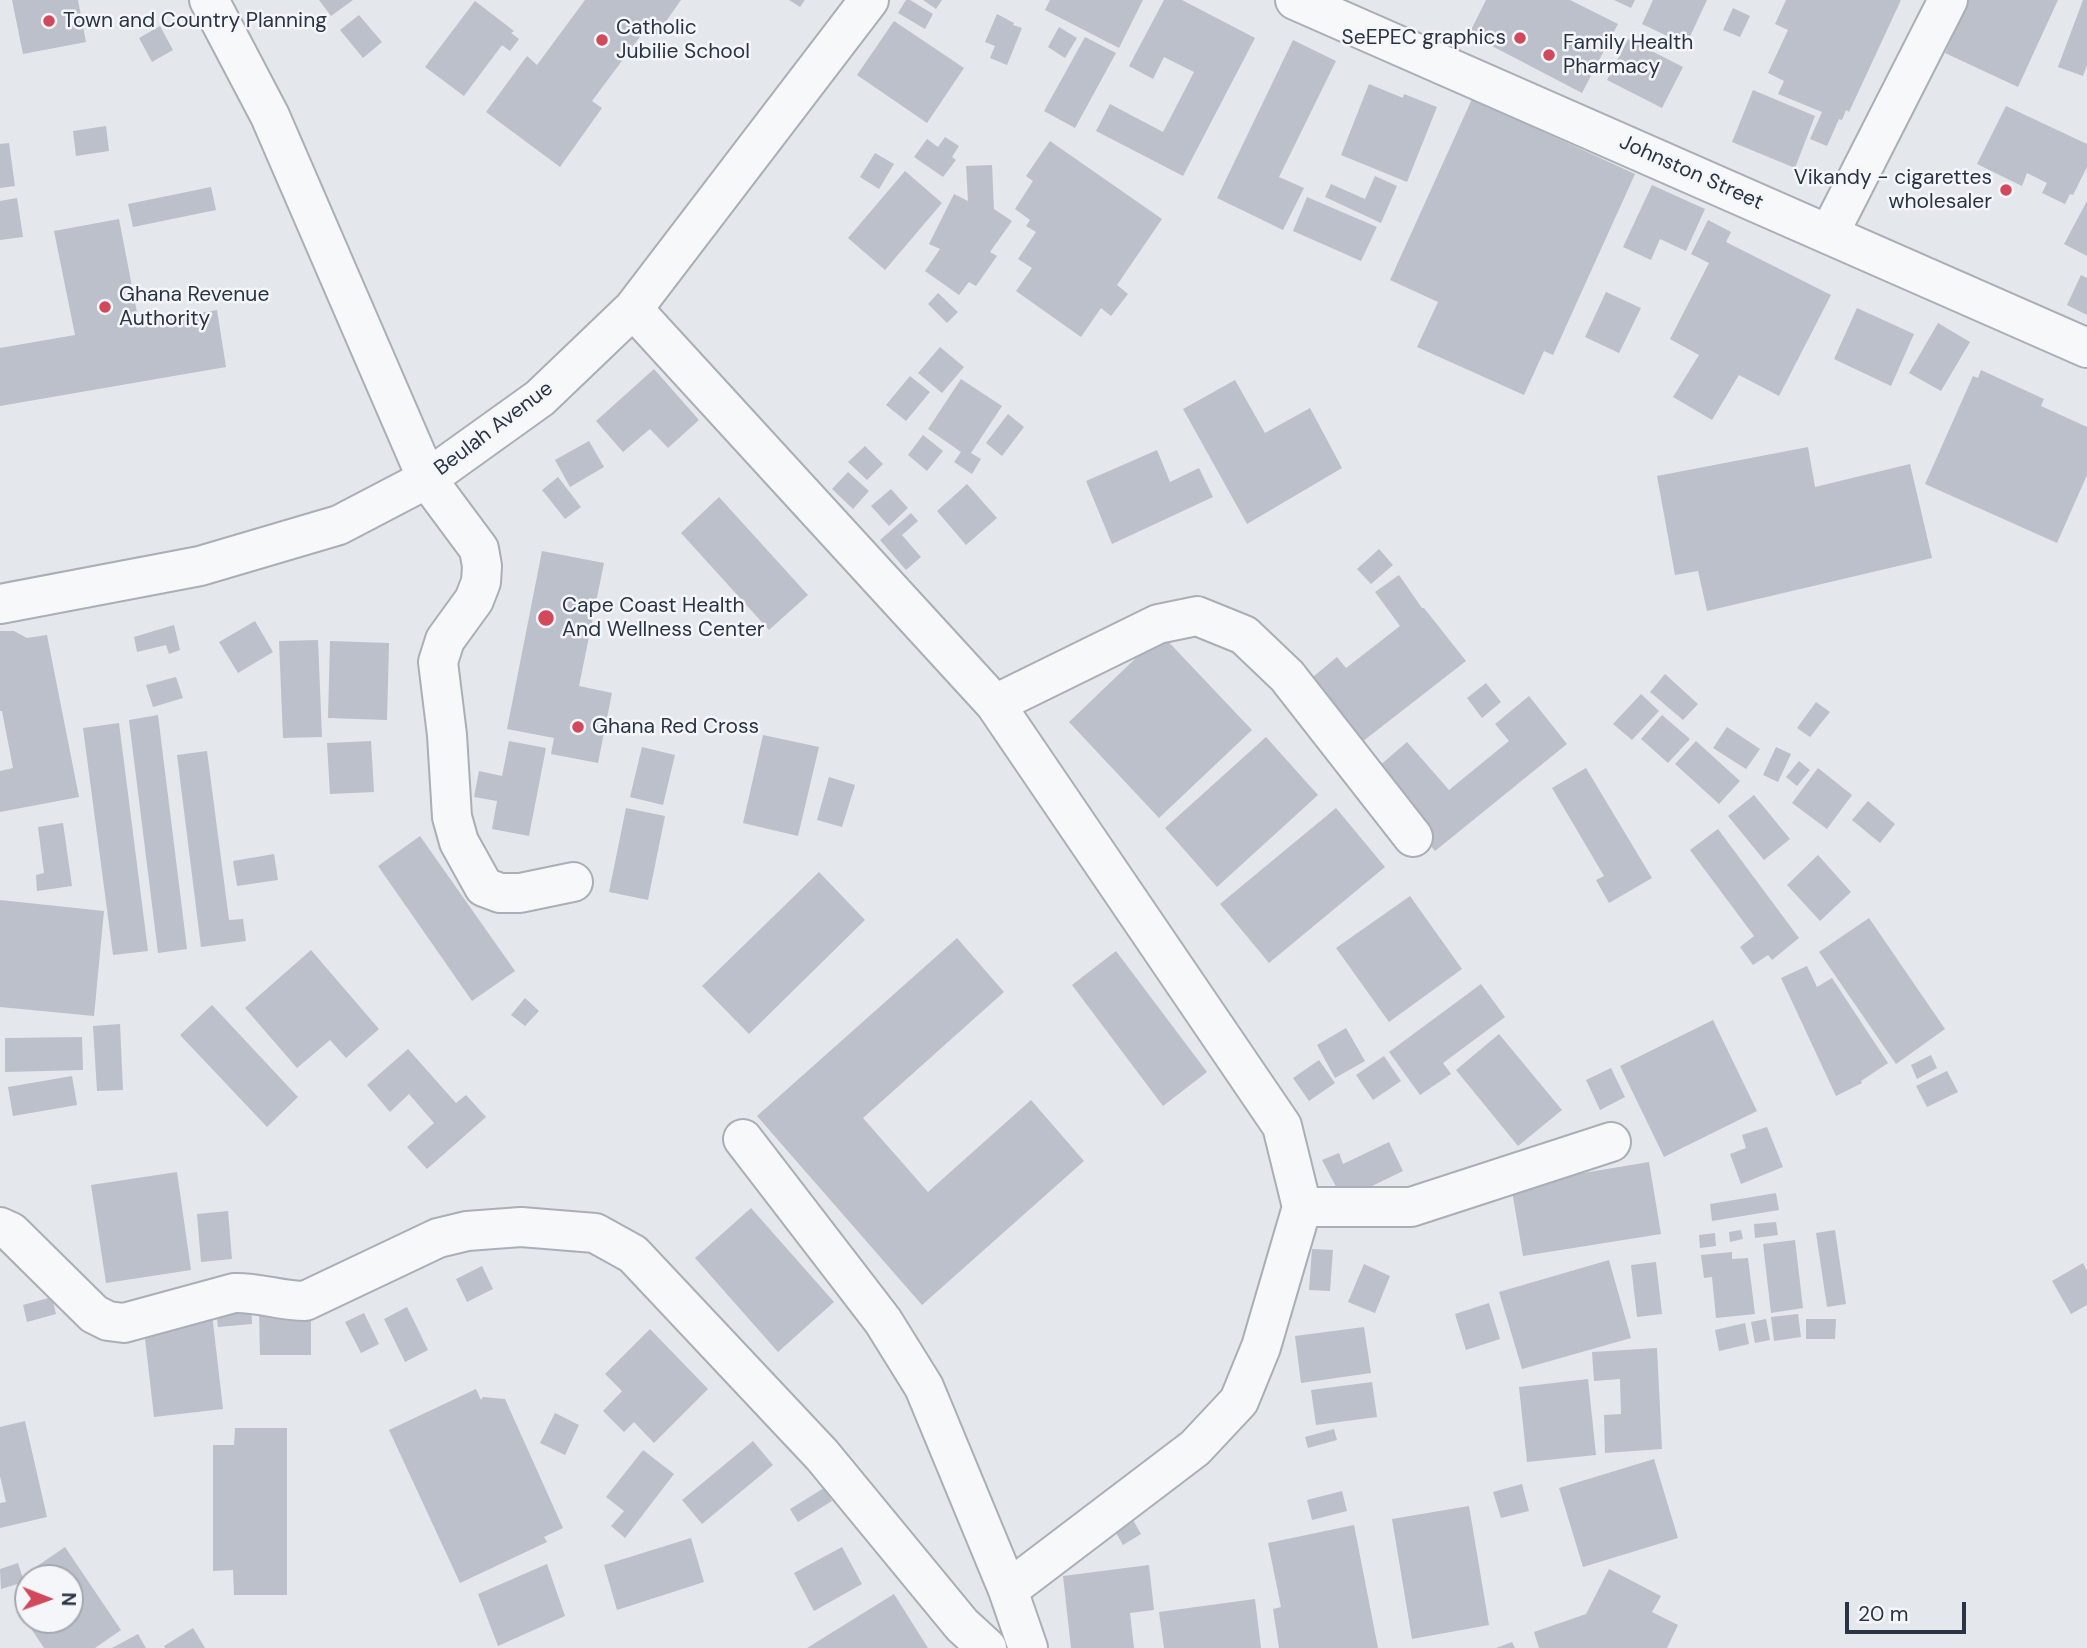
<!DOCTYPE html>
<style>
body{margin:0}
#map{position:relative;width:2087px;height:1648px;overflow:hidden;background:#e4e7ec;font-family:"DM Sans",sans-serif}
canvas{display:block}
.north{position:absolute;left:14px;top:1564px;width:70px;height:70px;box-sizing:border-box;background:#f4f6f9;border:2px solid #a4a8b1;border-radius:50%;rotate:91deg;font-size:19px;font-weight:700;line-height:28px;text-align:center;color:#2b3445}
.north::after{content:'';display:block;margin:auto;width:24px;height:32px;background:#d1495b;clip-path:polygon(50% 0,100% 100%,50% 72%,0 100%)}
.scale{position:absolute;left:1845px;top:1602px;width:121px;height:32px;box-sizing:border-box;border:4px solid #2b3445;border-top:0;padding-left:9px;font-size:21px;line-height:24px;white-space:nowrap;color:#2b3445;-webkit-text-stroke:5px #f4f6f9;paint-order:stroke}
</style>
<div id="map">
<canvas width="2087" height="1648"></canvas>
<div class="north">N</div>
<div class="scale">20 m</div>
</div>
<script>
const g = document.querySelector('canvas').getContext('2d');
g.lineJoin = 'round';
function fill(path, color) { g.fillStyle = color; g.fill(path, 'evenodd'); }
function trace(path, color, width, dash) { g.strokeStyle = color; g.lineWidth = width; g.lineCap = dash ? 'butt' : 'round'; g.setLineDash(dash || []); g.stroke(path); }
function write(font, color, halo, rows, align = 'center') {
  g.font = font + ' "DM Sans",sans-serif'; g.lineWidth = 5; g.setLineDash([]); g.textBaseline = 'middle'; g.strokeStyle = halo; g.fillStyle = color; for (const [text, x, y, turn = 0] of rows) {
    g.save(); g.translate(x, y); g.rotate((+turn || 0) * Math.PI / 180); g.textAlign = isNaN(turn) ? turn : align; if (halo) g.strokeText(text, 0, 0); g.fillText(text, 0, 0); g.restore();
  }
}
fill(new Path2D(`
 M12,0H78L86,42L23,54Z
 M319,0H353L331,16Z
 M585,0H681L655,37L645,30L592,101L602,108L560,167L486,112L527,56L537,65Z
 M789,0H805L800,7Z
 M906,0H910L933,14L925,29L898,13Z
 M923,0H942L936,9Z
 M1050,0H1143L1119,48L1045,10Z
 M1164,0H1182L1255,38L1183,176L1096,131L1110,104L1163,132L1194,72L1164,57L1153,79L1129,66Z
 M1486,0H1570L1618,24L1582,93L1469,34Z
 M1614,0H1635L1631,8Z
 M1653,0H1707L1686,45L1642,24Z
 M1786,0H1901L1849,112L1846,110L1842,120L1839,119L1827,146L1810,139L1822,112L1778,94L1784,81L1768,73L1788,30L1775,24Z
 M1969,0H2058L2018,87L1945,53Z
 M2083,0H2087V65L2083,76L2058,67Z
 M475,1L514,31L511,33L519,39L510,51L502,45L464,96L425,67Z
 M1733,8L1750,16L1740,37L1723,30Z
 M997,14L1014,23L1013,25L1022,28L1007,65L990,58L995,46L985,42Z
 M359,15L382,42L363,58L340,30Z
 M894,21L964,68L927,123L857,75Z
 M160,26L173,50L152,62L139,38Z
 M1059,27L1077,38L1065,58L1048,47Z
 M1085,37L1116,53L1075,128L1044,111Z
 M1628,39L1683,67L1662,108L1607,80Z
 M1293,40L1336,61L1279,177L1304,188L1283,230L1217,198Z
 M1369,84L1403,98L1404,94L1437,107L1407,182L1341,155Z
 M1753,90L1815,116L1795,168L1732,142Z
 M1472,99L1635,174L1553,355L1544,351L1524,395L1417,347L1438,302L1390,280Z
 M2006,106L2087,144V167L2073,195L2070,194L2065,204L2042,193L2047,183L2027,173L2022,186L1977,164Z
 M106,126L109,151L76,156L73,131Z
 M945,137L959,146L952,157L956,160L943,177L914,157L927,139L938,147Z
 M1050,141L1162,219L1117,285L1128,294L1111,316L1101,308L1081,337L1016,291L1032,268L1018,259L1036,232L1026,226L1030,220L1015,209L1033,181L1026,176Z
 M9,143L15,186L0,188V144Z
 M875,153L894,164L879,189L860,177Z
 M992,165L994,209L1012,221L990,252L997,256L976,286L969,282L959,295L925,271L940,249L929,244L954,194L968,201L966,166Z
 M905,171L942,203L885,270L848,238Z
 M1375,176L1397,186L1381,223L1325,197L1331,184L1365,199Z
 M1652,185L1705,209L1686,251L1660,239L1651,260L1623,247Z
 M211,187L216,210L133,227L128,204Z
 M1307,197L1377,227L1361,261L1293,231Z
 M17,198L23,237L0,240V201Z
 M2087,201V256L2064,244Z
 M119,219L139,323L217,310L226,367L0,406V348L75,335L54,231Z
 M1708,220L1731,232L1726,242L1831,295L1779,396L1739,375L1712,420L1673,397L1699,355L1670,339L1709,263L1691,254Z
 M2081,275L2087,278V315L2067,305Z
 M1606,292L1641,308L1619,353L1585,337Z
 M938,293L958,312L947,323L928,304Z
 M1857,308L1914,334L1891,386L1834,359Z
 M1938,323L1970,342L1941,391L1909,373Z
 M940,347L964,367L942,393L918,373Z
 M654,369L699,420L668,448L650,429L623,452L596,421Z
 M1981,370L2044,399L2041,406L2087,427V475L2057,543L1925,484L1973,376L1978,378Z
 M910,376L930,392L906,421L886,405Z
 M961,379L1002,406L971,453L981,459L972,474L954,462L961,452L928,429Z
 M1235,380L1265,433L1310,408L1342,468L1247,524L1183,409Z
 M1008,414L1024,427L1002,456L986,443Z
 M923,435L943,451L927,471L908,455Z
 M589,441L604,467L570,487L555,460Z
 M865,446L883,464L867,480L848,462Z
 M1808,447L1815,487L1910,464L1932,558L1707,611L1698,571L1675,575L1657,476Z
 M1157,450L1170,482L1199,468L1213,497L1112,544L1086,481Z
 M848,472L869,491L853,509L832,489Z
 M558,477L581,507L565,519L542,490Z
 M967,484L997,518L966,545L937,511Z
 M891,489L908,508L889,526L871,506Z
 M719,497L808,595L769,630L681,533Z
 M911,513L918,521L902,535L921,557L906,570L880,540Z
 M1379,549L1393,565L1371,584L1357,569Z
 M542,551L604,563L579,686L612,693L598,763L551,754L554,738L507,729Z
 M1399,575L1422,608H1424L1466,661L1353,749L1302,686L1337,657L1346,668L1400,626L1375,592Z
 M255,621L273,652L238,673L219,642Z
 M174,625L180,650L169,654L166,645L137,652L134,637Z
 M0,631H14L27,638L47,635L79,797L0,812V771L13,768L2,711H0Z
 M1161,634L1252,730L1159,818L1069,722Z
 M318,640L322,737L283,738L279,641Z
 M330,641L389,643L387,720L328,718Z
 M1665,674L1698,704L1683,720L1650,692Z
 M176,677L183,698L153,707L146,685Z
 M1486,683L1501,702L1482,718L1467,698Z
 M1641,694L1659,711L1632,740L1613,724Z
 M1529,696L1567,744L1435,851L1371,773L1407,742L1449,790L1509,741L1495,724Z
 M1816,702L1830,712L1810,737L1797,728Z
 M158,715L187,949L158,953L129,720Z
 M1662,715L1690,739L1668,763L1641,739Z
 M119,723L148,951L113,955L83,728Z
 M1727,727L1760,749L1746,769L1713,748Z
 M763,735L819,747L798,836L743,823Z
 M1266,737L1318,795L1217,887L1165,828Z
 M371,741L374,792L330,794L327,743Z
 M509,741L546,748L529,836L492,829L497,801L474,797L479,771L502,776Z
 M1696,741L1740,781L1719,804L1675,764Z
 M642,747L675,755L663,805L630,797Z
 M1776,747L1791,754L1778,782L1763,775Z
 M207,751L229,920L243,919L246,941L201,947L177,755Z
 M1799,761L1810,770L1797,786L1786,777Z
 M1586,768L1652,878L1609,903L1596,880L1604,876L1552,788Z
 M1818,768L1852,795L1827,829L1792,803Z
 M829,777L855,785L842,827L817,820Z
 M1754,795L1790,839L1764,860L1728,816Z
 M1868,801L1895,824L1880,843L1852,820Z
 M626,808L665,816L648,900L609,892Z
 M1336,808L1385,867L1269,963L1220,904Z
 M63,823L72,886L37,891L36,875L44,873L38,827Z
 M1718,829L1799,938L1772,960L1768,955L1753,965L1740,947L1754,936L1690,850Z
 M420,836L515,971L472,1001L378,866Z
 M274,854L278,880L237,886L233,861Z
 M1818,855L1851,892L1820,921L1787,885Z
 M819,872L865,920L749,1034L702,986Z
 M1410,896L1462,969L1389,1022L1336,948Z
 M0,900L104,911L94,1016L0,1007Z
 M1869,918L1945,1029L1896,1064L1819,952Z
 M957,938L1004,992L863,1118L928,1192L1031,1100L1084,1161L922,1305L757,1116Z
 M311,950L379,1029L346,1058L330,1040L297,1068L245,1008Z
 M1116,951L1207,1072L1163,1106L1072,985Z
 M1807,966L1817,987L1832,978L1888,1063L1861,1081L1862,1083L1836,1096L1781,978Z
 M1481,984L1505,1017L1443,1063L1451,1074L1420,1095L1389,1052Z
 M525,998L539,1011L525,1026L511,1015Z
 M212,1005L298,1097L267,1127L180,1035Z
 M1713,1020L1757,1111L1664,1157L1620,1066Z
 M120,1024L123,1090L97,1091L93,1026Z
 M1346,1028L1365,1061L1335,1078L1317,1045Z
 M1499,1034L1562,1110L1518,1146L1456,1070Z
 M82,1037L83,1070L5,1072V1038Z
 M408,1049L456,1103L466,1095L486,1117L427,1169L407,1147L434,1123L409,1094L390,1112L367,1085Z
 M1931,1055L1937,1068L1917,1079L1911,1065Z
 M1384,1056L1401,1081L1373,1100L1356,1075Z
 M1319,1060L1335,1083L1309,1101L1293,1078Z
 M1611,1068L1625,1097L1600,1110L1586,1080Z
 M1947,1071L1958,1092L1927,1107L1916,1086Z
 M72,1076L77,1105L13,1116L8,1087Z
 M1767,1127L1783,1167L1741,1184L1730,1154L1746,1148L1742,1135Z
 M1389,1142L1403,1171L1343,1200L1322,1160L1339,1153L1343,1164Z
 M1649,1162L1661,1234L1523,1256L1511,1185Z
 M177,1172L191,1270L106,1283L91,1185Z
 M1776,1193L1779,1210L1712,1221L1710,1204Z
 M751,1208L834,1302L778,1352L695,1258Z
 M228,1211L232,1259L201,1262L197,1214Z
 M1776,1222L1778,1235L1755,1238L1754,1224Z
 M1741,1230L1743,1239L1730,1242L1729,1232Z
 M1835,1230L1846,1304L1827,1307L1816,1233Z
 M1715,1233L1716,1246L1700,1248L1699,1235Z
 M1795,1240L1803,1308L1771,1313L1763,1244Z
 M1312,1249L1333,1250L1330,1291L1309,1290Z
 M1732,1252V1259L1748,1258L1755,1314L1716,1318L1712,1277L1704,1278L1701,1255Z
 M1609,1260L1631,1338L1522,1369L1499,1292Z
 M1656,1262L1662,1314L1637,1317L1631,1265Z
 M2083,1263L2087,1271V1305L2071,1314L2052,1281Z
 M1364,1264L1390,1276L1375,1313L1348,1302Z
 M482,1266L493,1289L467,1302L456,1279Z
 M52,1297L56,1314L27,1322L23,1305Z
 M251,1299L252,1324L218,1327L215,1301Z
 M1489,1303L1500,1339L1466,1350L1455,1314Z
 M407,1307L428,1350L405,1362L384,1319Z
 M259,1309H311V1355H260Z
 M364,1313L379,1344L361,1353L345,1322Z
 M212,1314L223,1409L154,1417L143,1321Z
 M1798,1314L1801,1337L1774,1341L1771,1317Z
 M1766,1319L1770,1340L1755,1343L1751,1322Z
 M1806,1319H1836L1835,1339H1806Z
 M1745,1323L1749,1344L1719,1351L1715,1330Z
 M1364,1327L1371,1373L1301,1383L1295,1336Z
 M650,1329L708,1389L654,1443L634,1422L624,1432L603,1411L622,1391L605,1374Z
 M1657,1348L1662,1449L1605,1453L1604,1415L1621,1414L1620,1379L1594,1381L1592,1352Z
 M1588,1379L1596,1455L1527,1462L1519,1387Z
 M1372,1382L1377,1417L1316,1425L1311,1390Z
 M476,1389L481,1400L483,1397L505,1399L563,1528L544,1537L547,1542L460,1583L389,1430Z
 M555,1413L579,1425L565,1455L540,1443Z
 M25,1421L47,1517L0,1528V1503L6,1502L0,1476V1427Z
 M235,1428H287V1595H234L233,1570L213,1571V1445H234Z
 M1334,1429L1337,1440L1308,1448L1305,1437Z
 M753,1441L773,1465L702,1524L682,1500Z
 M643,1450L674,1474L625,1538L611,1526L624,1511L606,1497Z
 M1654,1459L1678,1538L1583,1567L1559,1488Z
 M1522,1484L1529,1511L1501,1518L1493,1492Z
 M824,1488L832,1501L798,1522L790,1509Z
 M1342,1491L1347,1511L1312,1520L1307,1500Z
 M1469,1506L1489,1625L1412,1639L1392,1519Z
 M1129,1513L1141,1534L1123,1545L1111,1524Z
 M1354,1525L1378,1648H1279L1273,1609L1281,1607L1268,1543Z
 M691,1538L704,1582L617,1610L604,1565Z
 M65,1547L121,1630L95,1648H44L24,1618L28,1615V1620H70V1578H30L27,1573Z
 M842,1547L862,1584L814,1611L794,1573Z
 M18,1563L24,1582L1,1589L0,1569Z
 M547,1564L565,1616L498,1646L478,1594Z
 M1149,1565L1154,1610L1130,1613L1134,1648H1071L1063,1576Z
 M1609,1569L1661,1596L1652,1612L1678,1625L1667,1648H1539L1534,1632L1586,1614Z
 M894,1594L928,1648H807Z
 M1255,1599L1261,1648H1164L1159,1612Z
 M193,1628L205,1648H165L164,1646Z
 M138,1634L146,1648H112Z
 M1512,1642L1515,1648H1496Z`), '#bbc0ca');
const minor = new Path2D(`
 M209,0L270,116L427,479L479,549L482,566L481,582L474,600L445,640L438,662L447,735L452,817L459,842L484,887L500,893H520L573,882
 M1295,0L2087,348
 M1829,234L1948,0
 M633,309L995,704L1282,1126L1302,1207L1261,1347L1239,1401L1195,1448L1008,1590L1028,1648
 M0,604L200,566L339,525L427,479L540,398L633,309L869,0
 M995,704L1158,624L1197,616L1244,635L1287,676L1413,837
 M743,1139L883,1321L924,1387L1008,1590
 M1302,1207H1411L1611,1142
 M0,1227L11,1232L94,1314L108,1321L124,1323L234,1293C258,1292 281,1301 305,1301L438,1238L467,1231L521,1227L595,1233L633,1254L822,1455L962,1625L987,1648`);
trace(minor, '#a9aeb7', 42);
trace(minor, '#f7f8fa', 38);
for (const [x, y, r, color] of [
 [49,21,7,"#d1495b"],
 [1520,38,7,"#d1495b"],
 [602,40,7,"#d1495b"],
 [1549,55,7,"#d1495b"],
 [2006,190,7,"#d1495b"],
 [105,307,7,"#d1495b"],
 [546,618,9,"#d1495b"],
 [578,727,7,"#d1495b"]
]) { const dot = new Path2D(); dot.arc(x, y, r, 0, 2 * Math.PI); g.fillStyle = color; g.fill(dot); trace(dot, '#f4f6f9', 2.5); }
write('21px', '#2b3445', '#f4f6f9', [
 ["Town and Country Planning",63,21],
 ["Catholic",616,28],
 ["Jubilie School",616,52],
 ["SeEPEC graphics",1506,38,"right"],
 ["Family Health",1563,43],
 ["Pharmacy",1563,67],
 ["Vikandy - cigarettes",1992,178,"right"],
 ["wholesaler",1992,202,"right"],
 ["Ghana Revenue",119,295],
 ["Authority",119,319],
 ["Cape Coast Health",562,606],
 ["And Wellness Center",562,630],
 ["Ghana Red Cross",592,727]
], 'left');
write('21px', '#2b3445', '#f4f6f9', [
 ["Johnston Street",1691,173,24],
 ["Beulah Avenue",494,429,-37]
]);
</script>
